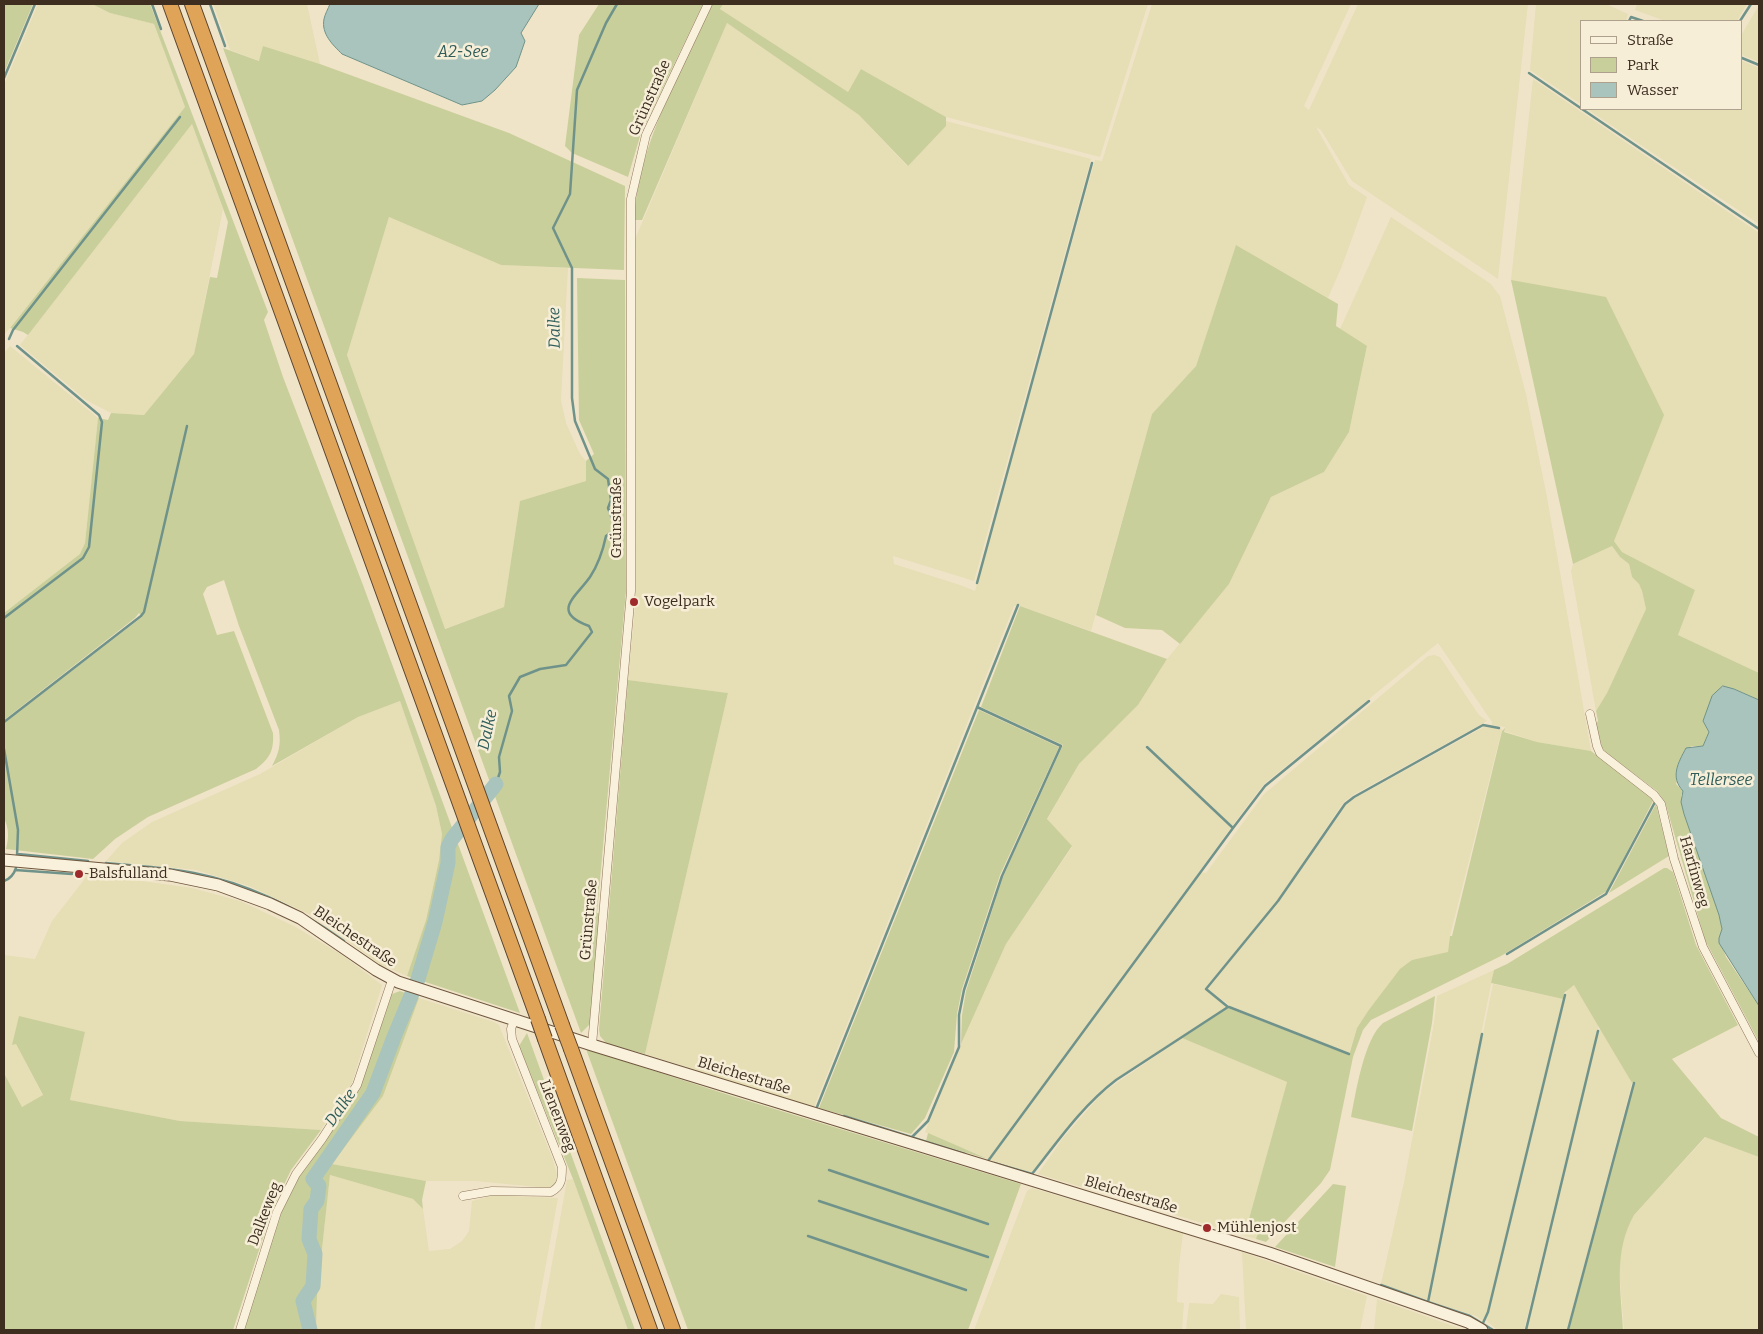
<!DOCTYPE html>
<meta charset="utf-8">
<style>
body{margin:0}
#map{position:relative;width:1763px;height:1334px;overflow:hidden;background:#f0e4c8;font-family:Bitter,serif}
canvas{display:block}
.frame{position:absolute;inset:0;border:5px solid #3d2e20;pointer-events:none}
.legend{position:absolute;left:1580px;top:20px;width:162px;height:90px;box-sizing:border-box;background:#f7eed8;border:1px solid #ada18e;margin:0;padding:6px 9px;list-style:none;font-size:15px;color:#3d2e20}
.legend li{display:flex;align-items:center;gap:10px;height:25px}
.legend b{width:25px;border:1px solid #ada18e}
</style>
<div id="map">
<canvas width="1763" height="1334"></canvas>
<div class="frame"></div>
<ul class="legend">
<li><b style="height:6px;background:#faf1dc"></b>Straße</li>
<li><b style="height:14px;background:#c9cf9b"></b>Park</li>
<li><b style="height:14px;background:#a9c4bc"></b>Wasser</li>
</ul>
</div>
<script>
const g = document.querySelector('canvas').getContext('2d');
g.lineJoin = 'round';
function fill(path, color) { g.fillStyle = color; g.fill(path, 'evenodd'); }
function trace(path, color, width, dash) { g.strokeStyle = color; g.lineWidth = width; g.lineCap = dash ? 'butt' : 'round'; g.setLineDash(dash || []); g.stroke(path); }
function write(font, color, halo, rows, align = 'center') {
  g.font = font + ' Bitter,serif'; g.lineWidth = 5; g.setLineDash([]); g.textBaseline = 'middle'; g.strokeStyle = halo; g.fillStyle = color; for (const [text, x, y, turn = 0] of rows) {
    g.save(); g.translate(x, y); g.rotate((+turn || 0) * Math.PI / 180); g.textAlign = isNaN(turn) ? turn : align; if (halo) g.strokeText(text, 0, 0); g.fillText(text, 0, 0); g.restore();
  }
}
fill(new Path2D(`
 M38,4H92L110,13L154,24L185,107L5,334L4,339V85Z
 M213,4H307L320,64L263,46L260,61L230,50Z
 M723,4H1148L1100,157L946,117L861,69L848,92L720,9Z
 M1152,4H1351L1304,106L1309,110L1358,4H1528L1498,279L1352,181L1321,130L1316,127L1349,185L1367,197L1342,266L1328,298L1236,245L1196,366L1152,414L1091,631L1020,606H1014L814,1107L645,1054L728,693L628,680L636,597L635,239L727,23L859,115L907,166L946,126V121L1091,159L974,581L893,556L894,564L960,585L975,591L1095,160L1102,161Z
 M1536,4H1606L1628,14L1626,21H1582V100L1579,103L1530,70Z
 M1637,4H1747L1737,21H1665L1635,10Z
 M1759,5V62L1742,55V34Z
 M1742,61L1759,68V224L1587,109H1742Z
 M1533,79L1759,233V673L1678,635L1695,590L1622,552L1614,541L1511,280Z
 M192,124L223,209L194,354L144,415L111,413L86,400L20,345Z
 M389,217L501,265L568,268L561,400L566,423L580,454L586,461V481L520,501L504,607L444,629L347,355Z
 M1391,217L1491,284L1500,296L1526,394L1547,497L1591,751L1537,742L1504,731L1505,727L1492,725V722L1438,643L1264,784L1232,826L1147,745L1146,748L1231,828L988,1159L973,1152L941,1140L925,1132L961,1044L1006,944L1072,847L1047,820L1079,764L1138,705L1167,659L1229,584L1271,497L1324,472L1349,432L1367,347L1340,329Z
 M10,346L98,418L85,543L80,555L4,613V353Z
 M1612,546L1620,557L1629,564L1632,577L1639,584L1642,591L1646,609L1607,693L1596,711L1571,571L1573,564Z
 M1434,655L1440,657L1479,715L1487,721L1353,795L1343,803L1277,901L1205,988L1227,1007L1114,1080L1099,1092L1079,1114L1032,1173L990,1160L1201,872L1206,873L1264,794L1428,656Z
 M400,701L436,806L442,834L439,860L426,920L407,976L379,964L315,917L249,886L196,870L106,861L122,843L152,822L260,774L358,717Z
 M1484,727L1502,729L1450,936L1448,953L1412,960L1368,1011L1357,1028L1349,1053L1232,1007L1207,989L1279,902L1346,805L1355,798Z
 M93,874L192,888L240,901L294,926L342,955L382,985L352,1083L321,1130L180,1121L70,1100L85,1032L12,1045L16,1044L43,1096L22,1107L4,1073V955L35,959L52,921L87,876Z
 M1494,970L1427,1300L1381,1284L1404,1182L1434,1023L1437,996Z
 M1493,984L1563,999L1487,1312L1483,1321L1476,1316L1429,1301Z
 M1574,985L1599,1025L1524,1330H1497L1486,1320L1489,1312L1567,990Z
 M419,998L494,1022L499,1025L553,1160L557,1175L555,1184L548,1188L475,1181H426L332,1164L383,1096Z
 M1600,1027L1632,1083L1567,1330H1526Z
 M1182,1038L1287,1082L1247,1226L1259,1230L1256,1239L1038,1174L1063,1138L1102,1093Z
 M1706,1137L1759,1157V1330H1624L1619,1268L1621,1244L1629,1224L1634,1215Z
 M330,1175L413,1199L423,1209L429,1251L450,1249L462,1241L469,1231L472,1201L494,1195L558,1198L534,1330H316L317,1296Z
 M573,1179L628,1330H540L567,1180Z
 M1032,1188L1183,1233L1179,1266L1177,1302L1184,1303L1182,1330H974L1027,1191Z
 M1242,1252L1367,1296L1360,1330H1246Z
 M1221,1294L1239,1297L1240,1330H1186L1189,1303L1213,1304Z
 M1377,1299L1459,1328L1464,1330H1374Z`), '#e6deb5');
fill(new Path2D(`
 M4,4H33L4,73Z
 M92,4H150L268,312L264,320L283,377L363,585L520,1013L407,976L426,920L439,860L442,834L436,806L400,701L358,717L272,766C279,753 281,745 279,730L239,626L224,580L207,587L203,594L217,635L234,631L273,733C274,751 270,758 256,769L148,817L115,839L93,859L6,849C9,837 9,829 4,818V723L142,617L139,613L135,618L4,720V613L80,554L85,543L98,418L108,420L111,413L144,415L194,354L210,277L217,278L228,222L192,124L28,335L23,332L10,328L185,107L154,24L110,13Z
 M599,4H703L641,133L628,177L572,153L565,146L579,35Z
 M712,4H723L720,9L848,92L861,69L946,117V126L908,166L859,115L727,23L642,220H634C638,144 681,72 712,4Z
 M263,46L320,64L509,133L625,186L624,270L501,265L389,217L347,355L445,629L504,607L520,501L586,481V461L594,454L579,420L577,278L625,280L626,591L597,913H600L590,1024L581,1033L223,48L259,61Z
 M1236,245L1338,304L1336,326L1367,346L1349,432L1324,472L1271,497L1229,584L1180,644L1162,630L1125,628L1096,615L1152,414L1196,366Z
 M1511,280L1606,297L1664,415L1614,541L1622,552L1695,590L1678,635L1759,673V700L1734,689L1703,721L1709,732L1703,746H1691L1676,784L1683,791L1681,796L1684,814L1719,914L1722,929L1719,938L1726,957L1759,1006V1042L1705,940L1665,802L1657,791L1606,753L1602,747L1596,724L1598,721L1596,711L1607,693L1646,609L1642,591L1639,584L1632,577L1629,564L1620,557L1612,546L1573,564Z
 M1020,606L1167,659L1138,705L1079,764L1047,819L1072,846L1006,944L961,1044L962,1015L966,991L1003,877L1063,745L981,707Z
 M628,680L728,693L645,1054L607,1044L600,1036L599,1029Z
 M979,710L1059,747L1000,875L962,989L957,1014L954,1052L925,1118L911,1134L819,1108Z
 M1505,728L1504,732L1537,742L1591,751L1653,798V801L1607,891L1501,956L1371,1020L1363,1030L1353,1057L1330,1170L1321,1183L1266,1242L1256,1239L1259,1230L1247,1226L1287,1082L1182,1038L1228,1008L1349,1055L1357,1028L1368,1011L1400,969L1412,960L1448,952L1450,936H1452L1502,731Z
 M1656,804L1669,856L1609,893Z
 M1664,868H1667L1673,872L1696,945L1738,1025L1672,1059L1721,1118L1759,1137V1157L1705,1137L1634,1215C1613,1252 1621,1290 1623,1330H1569L1634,1082L1632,1083L1574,985L1564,993L1563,999L1491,983L1494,970L1507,964Z
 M400,991L419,998L383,1096L332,1164L426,1181L422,1200L423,1209L413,1199L330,1175L317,1296L316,1330H244L280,1213L296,1181L325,1141L360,1087L392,994Z
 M1435,996L1432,1023L1412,1131L1351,1117C1356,1092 1364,1039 1383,1023Z
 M19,1016L85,1032L70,1100L180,1121L321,1130L291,1170L272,1210L233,1330H4V1073L22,1107L43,1095L16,1044L12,1045Z
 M527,1033L635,1330H628L573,1179L519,1046Z
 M586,1049L732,1096L1021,1184L968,1330H688Z
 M928,1133L988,1159L926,1141Z
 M1333,1184L1346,1186L1335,1267L1275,1247Z`), '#c9cf9b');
const water = new Path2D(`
 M330,4H539L521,33L525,41L516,67L495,90L482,101L462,105L342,54C333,45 321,34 324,19C325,14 328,9 330,4Z
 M1723,686L1734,689L1759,700V1006L1719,943V938L1722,929L1719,915L1684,814L1681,802L1683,791C1670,777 1678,763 1686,748L1703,746L1709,732L1703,721L1712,696Z`);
fill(water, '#a9c4bc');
trace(water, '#6f938a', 1);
trace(new Path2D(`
 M152,4L161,29
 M210,4L225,46
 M1629,21L1631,17L1643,21
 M1740,21L1751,4
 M1742,58L1759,65
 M1529,73L1582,109
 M4,78L35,4
 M1582,109L1759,229
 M9,339L13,330L180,117
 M977,583L1092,163
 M4,618L83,558L89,547L102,422L99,415L17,346
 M4,722L141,616L144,612L187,426
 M1147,747L1233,828L1265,786L1369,701
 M4,749L18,830L17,856
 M496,784L500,772L499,757L512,711L509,696L520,677L540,669L566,665L592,632L589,626C550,612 576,597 590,577C598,565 603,550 606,536L616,529L608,508L611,500L608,479L595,469L575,421L572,398V268L553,228L570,194L577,90L606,23L617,4
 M18,854L88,861
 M106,863C135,866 165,867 194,873C250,884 298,908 344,941
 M15,870L72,874
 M4,881C10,879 14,874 16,868
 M1507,954L1606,894L1655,802
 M1229,1007L1349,1054
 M817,1107L1018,605
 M844,1116L965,1154
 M912,1137L928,1121L959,1047V1015L964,990L1002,876L1061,746L977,707
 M988,1161L1233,828
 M994,1163L1032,1174C1058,1141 1082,1106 1116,1080L1228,1007L1206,989L1278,901L1345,804L1354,797L1483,725L1499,728
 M829,1170L988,1224
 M819,1201L988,1257
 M808,1236L966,1290
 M1381,1285L1428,1302L1482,1034
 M1428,1302L1470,1316L1493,1330
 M1483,1323L1488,1312L1565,995
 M1526,1330L1598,1031
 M1568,1330L1634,1083`), '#6f938a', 2.5);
trace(new Path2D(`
 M310,1330L303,1301L313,1286L315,1254L309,1239L311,1209L317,1201L319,1186L313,1179L373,1093L394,1037L418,979L435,922L448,863V847L452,839L496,784`), '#a9c4bc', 15);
const street = new Path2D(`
 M1590,714L1597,746L1600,753L1654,795L1661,804L1674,859L1703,947L1759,1053
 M592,1045L631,591V199L646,135L708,4
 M463,1196L492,1191L551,1192C562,1186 562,1179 562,1167L512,1039L511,1029L514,1020
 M240,1330L277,1212L296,1174L322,1139L357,1085L392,980`);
const secondary = new Path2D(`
 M4,860L170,875L218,885L270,904L300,918L376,970L398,982L592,1045L1269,1253L1445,1314L1468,1322L1482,1330`);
const highway = new Path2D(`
 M170,4L538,1019
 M192,4L562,1025
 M545,1039L650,1330
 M571,1049L673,1330`);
trace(street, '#8d765c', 9);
trace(secondary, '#6f573f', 13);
trace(highway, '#5b4430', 16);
trace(street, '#faf1dc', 8);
trace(secondary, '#faf1dc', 11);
trace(highway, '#e0a458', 14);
const highwayBridge = new Path2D(`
 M538,1019L545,1039
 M562,1025L571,1049`);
trace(highwayBridge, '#5b4430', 16, []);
trace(highwayBridge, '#e0a458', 14);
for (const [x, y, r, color] of [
 [634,602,5,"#9e2a2b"],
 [79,874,5,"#9e2a2b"],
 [1207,1228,5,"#9e2a2b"]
]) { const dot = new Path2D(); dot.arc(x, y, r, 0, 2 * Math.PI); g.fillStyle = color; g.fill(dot); trace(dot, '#f7eed8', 2); }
write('15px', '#3d2e20', '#f7eed8', [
 ["Grünstraße",650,98,-66],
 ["Grünstraße",617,518,-90],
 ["Harfinweg",1694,872,74],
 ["Grünstraße",589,920,-85],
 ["Bleichestraße",355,937,34],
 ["Bleichestraße",744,1076,17],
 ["Lienenweg",557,1116,69],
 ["Bleichestraße",1131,1195,17],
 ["Dalkeweg",265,1214,-69]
]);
write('15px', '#3d2e20', '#f7eed8', [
 ["Vogelpark",644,602],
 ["Balsfulland",89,874],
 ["Mühlenjost",1217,1228]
], 'left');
write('italic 16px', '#2f5d5a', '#f7eed8', [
 ["A2-See",463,53],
 ["Dalke",555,328,-91],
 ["Dalke",488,730,-78],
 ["Tellersee",1721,781],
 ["Dalke",341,1108,-55]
]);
</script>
